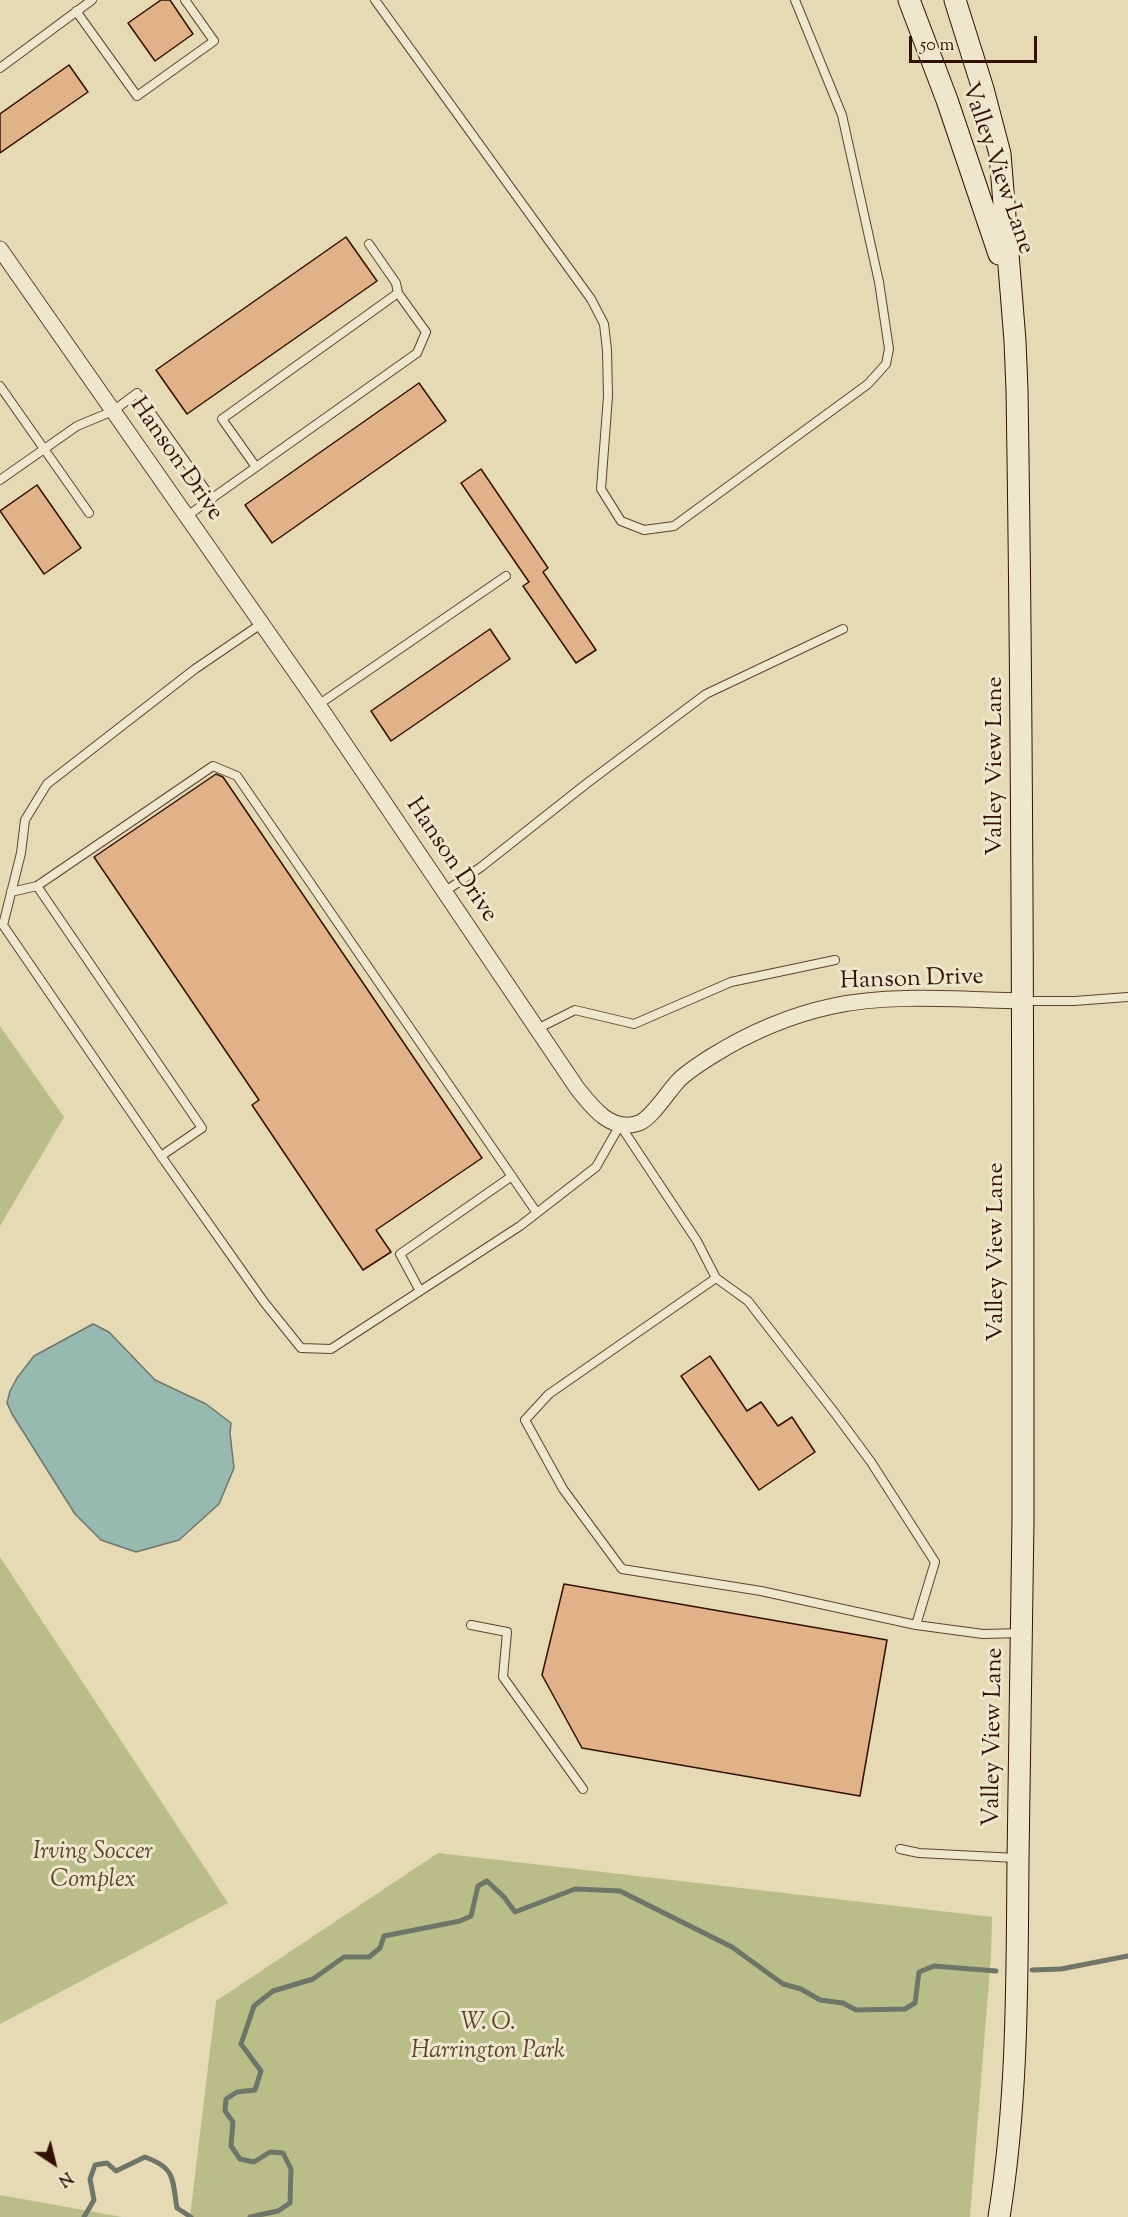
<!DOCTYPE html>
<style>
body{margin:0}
#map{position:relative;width:1128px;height:2217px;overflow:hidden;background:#e5dab3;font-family:"Sorts Mill Goudy",serif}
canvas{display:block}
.north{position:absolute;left:24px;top:2133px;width:60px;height:60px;-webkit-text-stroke:4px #eee7ce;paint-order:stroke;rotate:145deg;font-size:16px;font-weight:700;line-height:24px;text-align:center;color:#321002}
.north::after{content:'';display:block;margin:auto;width:21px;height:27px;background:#321002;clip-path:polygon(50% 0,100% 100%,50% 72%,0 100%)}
.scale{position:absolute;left:909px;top:36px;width:128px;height:27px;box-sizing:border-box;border:3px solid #321002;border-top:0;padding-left:8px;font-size:18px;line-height:21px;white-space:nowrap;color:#321002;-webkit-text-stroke:4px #eee7ce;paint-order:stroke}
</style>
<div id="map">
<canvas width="1128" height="2217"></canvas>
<div class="north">N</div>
<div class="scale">50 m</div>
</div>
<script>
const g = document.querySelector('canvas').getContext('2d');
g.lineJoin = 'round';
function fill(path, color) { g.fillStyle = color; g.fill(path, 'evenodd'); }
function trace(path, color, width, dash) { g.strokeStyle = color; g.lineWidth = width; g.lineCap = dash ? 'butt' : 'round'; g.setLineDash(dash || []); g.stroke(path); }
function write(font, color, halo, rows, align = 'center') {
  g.font = font + ' "Sorts Mill Goudy",serif'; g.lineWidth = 6; g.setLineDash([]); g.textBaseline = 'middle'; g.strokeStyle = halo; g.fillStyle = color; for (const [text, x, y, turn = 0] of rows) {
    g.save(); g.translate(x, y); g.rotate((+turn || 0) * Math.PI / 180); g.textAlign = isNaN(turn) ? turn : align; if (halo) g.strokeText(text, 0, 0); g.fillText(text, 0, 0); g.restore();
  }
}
fill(new Path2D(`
 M0,1026L64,1117L0,1226Z
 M0,1557L228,1903L0,2024Z
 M438,1853L992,1917L991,1956L970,2217H190L216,2001Z
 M0,2195L122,2217H0Z`), '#b9be89');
const water = new Path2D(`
 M93,1324L109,1332L155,1380L206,1404L231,1423L230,1433L234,1468L219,1504L179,1540L136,1552L101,1540L75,1514L12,1414L7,1403L10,1391L17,1378L34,1356Z`);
fill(water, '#96bab0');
trace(water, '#6e766a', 1.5);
trace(new Path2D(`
 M1032,1970L1061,1969L1128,1956
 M84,2217L94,2200L90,2179L95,2165L107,2163L116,2171L145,2157C176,2168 172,2179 177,2208L191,2217
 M250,2217L278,2211L290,2203L291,2169L283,2153L270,2152L254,2162L240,2159L231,2146L233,2122L225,2111L226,2099L237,2092L255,2090L261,2071L241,2044L254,2006L273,1991L313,1979L344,1957H369L380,1948L384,1936L460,1921L471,1916L478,1886L487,1881L504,1897L515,1912L575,1889L620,1891L732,1947L783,1984L801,1989L820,2000L843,2003L856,2010L905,2009L915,2003L919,1972L934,1966L996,1971`), '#6e766a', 5);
const building = new Path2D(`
 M161,0H170L193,34L155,61L128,23Z
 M69,65L88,92L0,153V114Z
 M346,237L377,281L187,414L156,370Z
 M419,383L446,421L272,543L245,505Z
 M481,469L548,568L543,572L596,650L576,663L523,586L529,582L461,483Z
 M37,485L81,548L44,574L0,511Z
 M490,629L510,659L391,741L371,711Z
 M216,774L223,777L482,1158L376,1230L391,1252L363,1270L252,1105L259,1100L94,857Z
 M710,1356L747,1411L761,1402L778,1426L792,1417L815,1452L759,1490L681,1376Z
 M564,1584L887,1640L860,1796L582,1748L542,1675Z`);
fill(building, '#e1b187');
trace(building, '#321002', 1.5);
const service = new Path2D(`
 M375,0L591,299L604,324L607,350L608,396L601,489L621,521L644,530L674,526L868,384L886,364L889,349L879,282L842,115L795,0
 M76,11L137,96L214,41L185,0
 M0,68L92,0
 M369,244L396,283L398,293
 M0,386L89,513
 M0,480L77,426L113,411L137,393L212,499
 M187,516L417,353L426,332L398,293L222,419L256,467
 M261,624L195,669L47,784L25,820L21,853L3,925L161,1156L264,1302L301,1348L331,1349L520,1226L596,1167L620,1125L697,1241L716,1278
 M318,705L506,576
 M37,886L202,1128L161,1156
 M11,892L37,886L213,766L237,776L537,1213
 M444,892L481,867L586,784L706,694L843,629
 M1025,1001H1074L1128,997
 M537,1029L575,1010L634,1024L731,982L835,960
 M420,1291L400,1254L512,1176
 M471,1625L507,1632L503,1677L583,1789
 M916,1625L935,1562L871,1462L834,1412L748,1301L716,1278L549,1394L525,1420L563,1489L622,1569L761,1591L916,1625L983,1634L1021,1633
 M900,1849L919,1853L1016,1858`);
const minor = new Path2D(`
 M0,249L315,700L577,1088C592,1107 611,1133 639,1123C652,1118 669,1090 679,1080C688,1071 701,1063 712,1056C749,1033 791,1015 833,1006C892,993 964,1000 1024,1001`);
const secondary = new Path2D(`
 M909,0L947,100L999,254
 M955,0L983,89L1000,154L1015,341L1017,390C1023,767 1023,1143 1023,1520C1022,1633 1019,1746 1018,1860C1017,1979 1018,2099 999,2217`);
trace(service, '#5f422e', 10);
trace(minor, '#5f422e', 17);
trace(secondary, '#321002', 23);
trace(service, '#eee7ce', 8);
trace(minor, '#eee7ce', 15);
trace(secondary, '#eee7ce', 21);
write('24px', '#321002', '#eee7ce', [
 ["Valley View Lane",996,169,71],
 ["Hanson Drive",175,460,55],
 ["Valley View Lane",997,766,-90],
 ["Hanson Drive",450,861,56],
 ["Hanson Drive",912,981,-2],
 ["Valley View Lane",998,1252,-90],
 ["Valley View Lane",995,1737,-89]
]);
write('italic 24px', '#5a442a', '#eee7ce', [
 ["Irving Soccer",93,1854],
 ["Complex",93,1882],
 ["W. O.",488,2025],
 ["Harrington Park",488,2053]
]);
</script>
